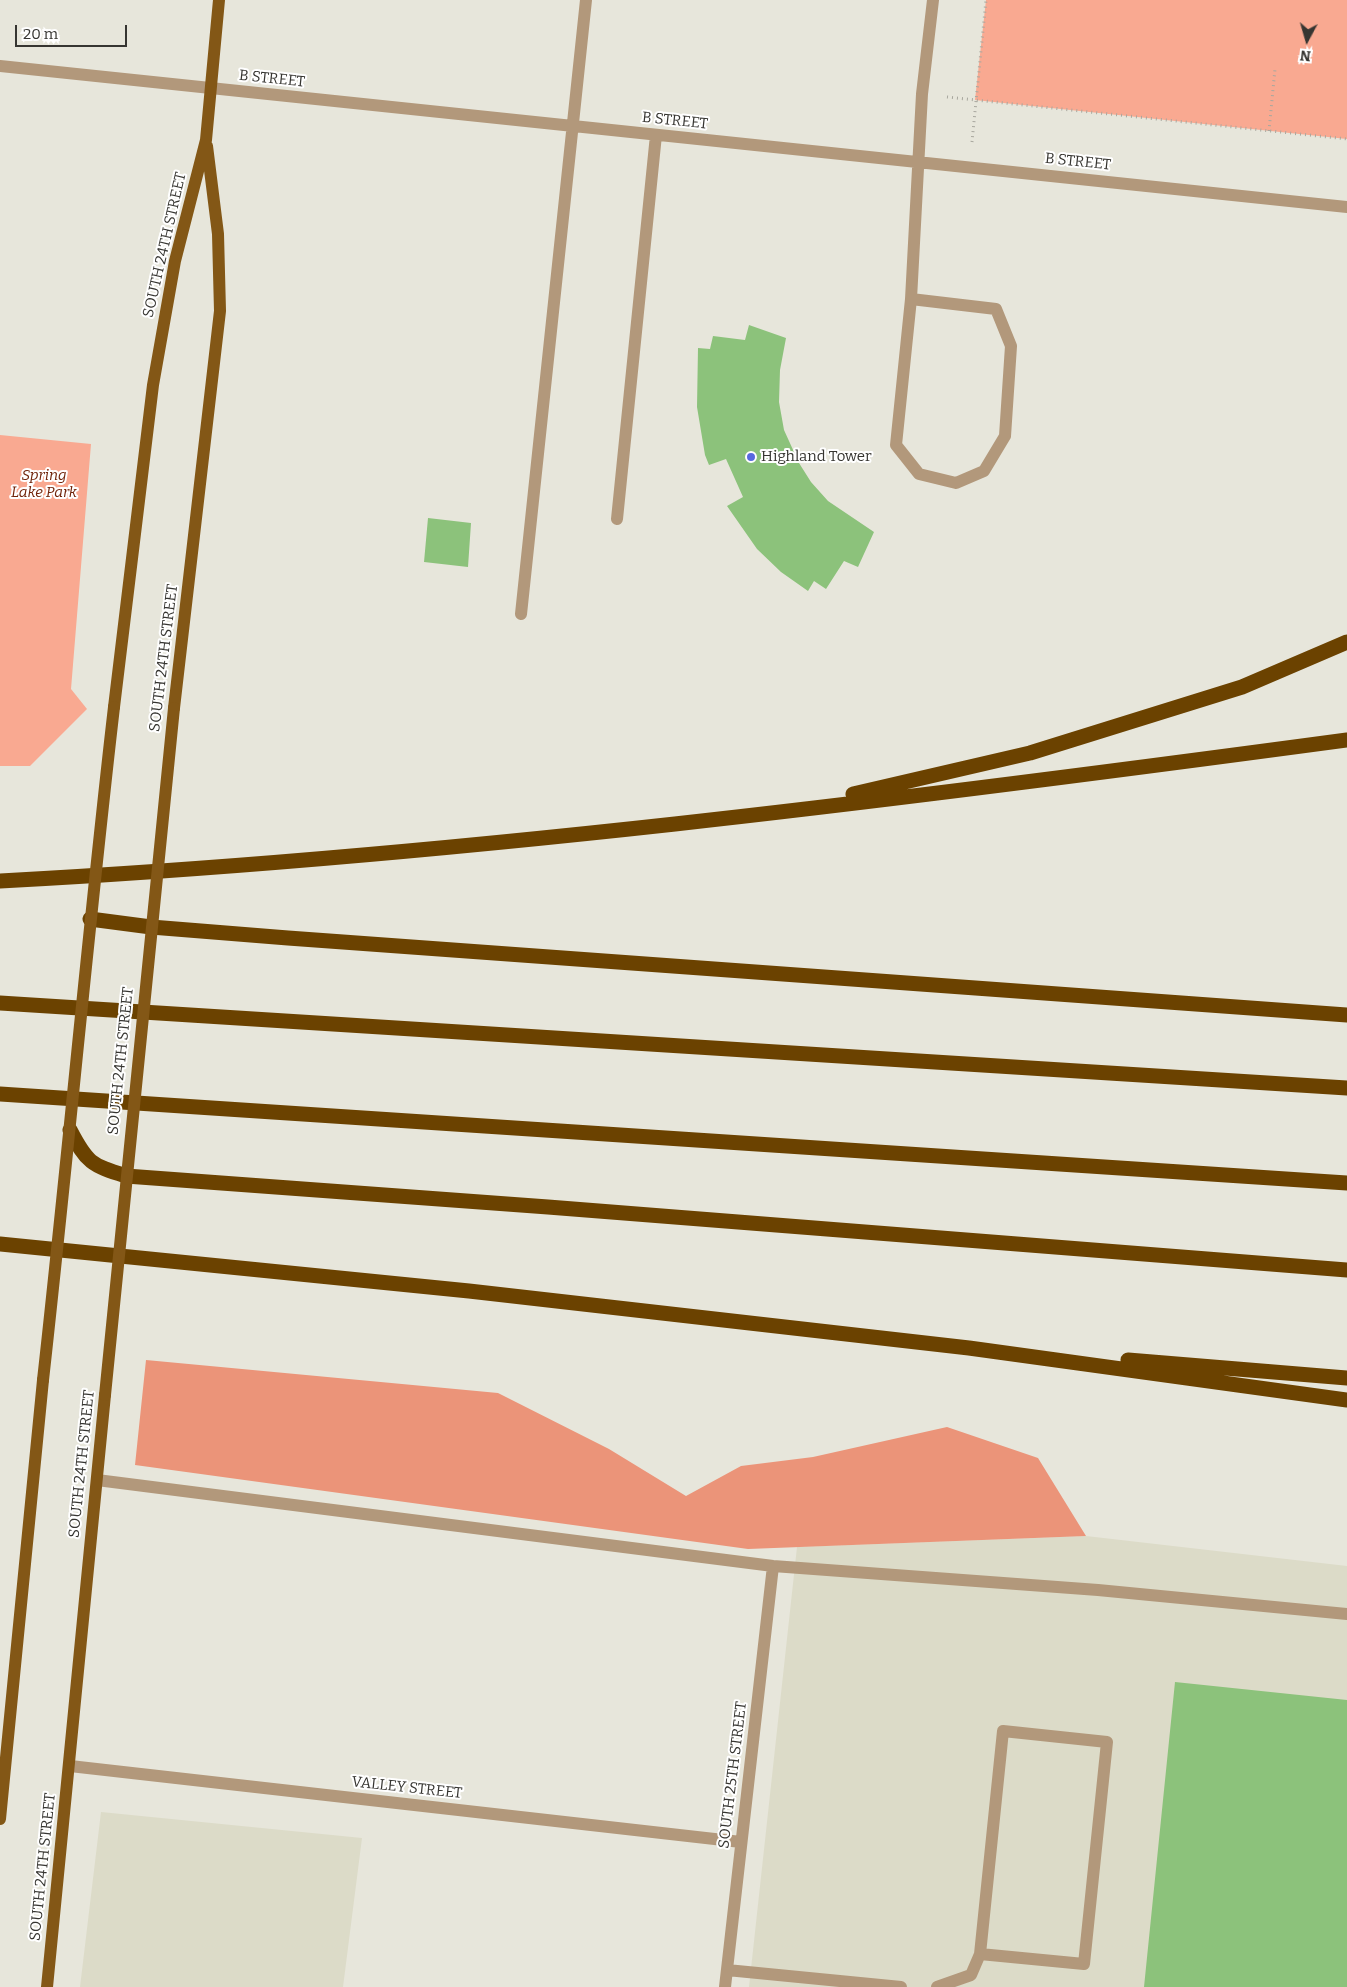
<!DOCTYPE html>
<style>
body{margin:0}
#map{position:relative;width:1347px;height:1987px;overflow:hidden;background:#e7e6db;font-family:Bitter,serif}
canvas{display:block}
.north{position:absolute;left:1282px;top:15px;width:50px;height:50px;-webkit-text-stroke:4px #fff;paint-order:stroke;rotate:186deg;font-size:14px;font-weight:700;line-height:20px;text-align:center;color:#363531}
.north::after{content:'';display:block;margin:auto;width:18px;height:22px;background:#363531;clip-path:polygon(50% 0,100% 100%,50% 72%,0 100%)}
.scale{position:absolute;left:15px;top:25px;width:112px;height:22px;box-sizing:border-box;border:2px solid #363531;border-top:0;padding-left:6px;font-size:15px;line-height:18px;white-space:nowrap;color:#363531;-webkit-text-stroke:4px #fff;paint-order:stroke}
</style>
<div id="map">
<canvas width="1347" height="1987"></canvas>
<div class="north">N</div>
<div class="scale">20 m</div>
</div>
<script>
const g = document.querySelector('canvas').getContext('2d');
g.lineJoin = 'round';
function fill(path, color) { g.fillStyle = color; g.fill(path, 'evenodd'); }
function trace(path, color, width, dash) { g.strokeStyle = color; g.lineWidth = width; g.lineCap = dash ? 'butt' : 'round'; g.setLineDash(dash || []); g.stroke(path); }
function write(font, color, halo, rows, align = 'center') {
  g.font = font + ' Bitter,serif'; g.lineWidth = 4; g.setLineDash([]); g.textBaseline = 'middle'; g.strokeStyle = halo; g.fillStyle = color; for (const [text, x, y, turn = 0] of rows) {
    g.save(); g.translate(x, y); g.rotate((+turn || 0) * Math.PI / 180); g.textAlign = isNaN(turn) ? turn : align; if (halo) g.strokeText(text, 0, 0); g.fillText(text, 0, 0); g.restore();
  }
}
fill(new Path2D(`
 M1086,1536L1347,1566V1987H749L797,1547Z
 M101,1812L362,1838L343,1987H80Z`), '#dcdbc8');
fill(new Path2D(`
 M986,0H1347V139L975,100Z
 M0,435L91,444L71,689L87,709L30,766H0Z`), '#f9a991');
fill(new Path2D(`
 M146,1360L498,1393L609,1449L686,1496L741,1466L813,1457L947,1427L1038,1458L1086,1536L748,1549L135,1465Z`), '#eb9479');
fill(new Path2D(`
 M749,325L786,338L780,370L779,402L784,430L799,463L811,482L828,501L874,532L858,567L844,561L826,589L814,581L808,591L781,572L757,549L727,506L743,497L726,459L709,465L705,455L697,407L698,348L710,349L713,336L745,340Z
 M428,518L471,523L468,567L424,562Z
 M1175,1682L1347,1700V1987H1144Z`), '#8cc27b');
trace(new Path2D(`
 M947,97L1347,139
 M1269,131L1275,69
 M972,142L986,0`), '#a8a79e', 3, [1, 4]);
trace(new Path2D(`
 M0,66L1347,207
 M911,299L996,309L1011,346L1005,436L984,471L956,483L919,474L896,445L911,299L922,94L933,0
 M617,519L656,135
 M521,614L586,0
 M97,1480L773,1566L1098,1590L1347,1614
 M70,1766L741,1842
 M727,1970L901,1987
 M725,1987L773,1566
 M937,1987L971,1975L980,1954L1003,1731L1107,1742L1084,1964L980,1954`), '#b2987b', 12);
trace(new Path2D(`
 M114,707L153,385L175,261L206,140L219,0
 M174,708L220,311L218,234L207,146
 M0,1819L43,1380
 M47,1987L105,1395`), '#835716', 12);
trace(new Path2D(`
 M853,794L1030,753L1242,687L1347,642
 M0,881C451,857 900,800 1347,740
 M90,919L151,927L288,938L1347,1015
 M0,1003L1347,1088
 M0,1094L1347,1183
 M70,1130C87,1163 91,1165 126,1176L548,1207L1347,1270
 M0,1244L469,1291L969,1348L1347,1400
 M1128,1360L1347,1378`), '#6b4200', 15);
trace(new Path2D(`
 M43,1380C68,1156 88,931 114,707
 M105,1395L174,708`), '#835716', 12);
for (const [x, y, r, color] of [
 [751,457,5,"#5869df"]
]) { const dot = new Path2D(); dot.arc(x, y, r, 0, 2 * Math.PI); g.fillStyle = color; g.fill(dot); trace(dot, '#fff', 2); }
write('15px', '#363531', '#fff', [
 ["B STREET",272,79,6],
 ["B STREET",675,121,6],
 ["B STREET",1078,162,6],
 ["SOUTH 24TH STREET",165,245,-77],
 ["SOUTH 24TH STREET",164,658,-83],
 ["SOUTH 24TH STREET",121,1061,-84],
 ["SOUTH 24TH STREET",82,1464,-84],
 ["SOUTH 25TH STREET",733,1775,-83],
 ["VALLEY STREET",407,1788,6],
 ["SOUTH 24TH STREET",43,1867,-84]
]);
write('15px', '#363531', '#fff', [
 ["Highland Tower",761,457]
], 'left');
write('italic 15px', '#702309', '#fff', [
 ["Spring",44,476],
 ["Lake Park",44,493]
]);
</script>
